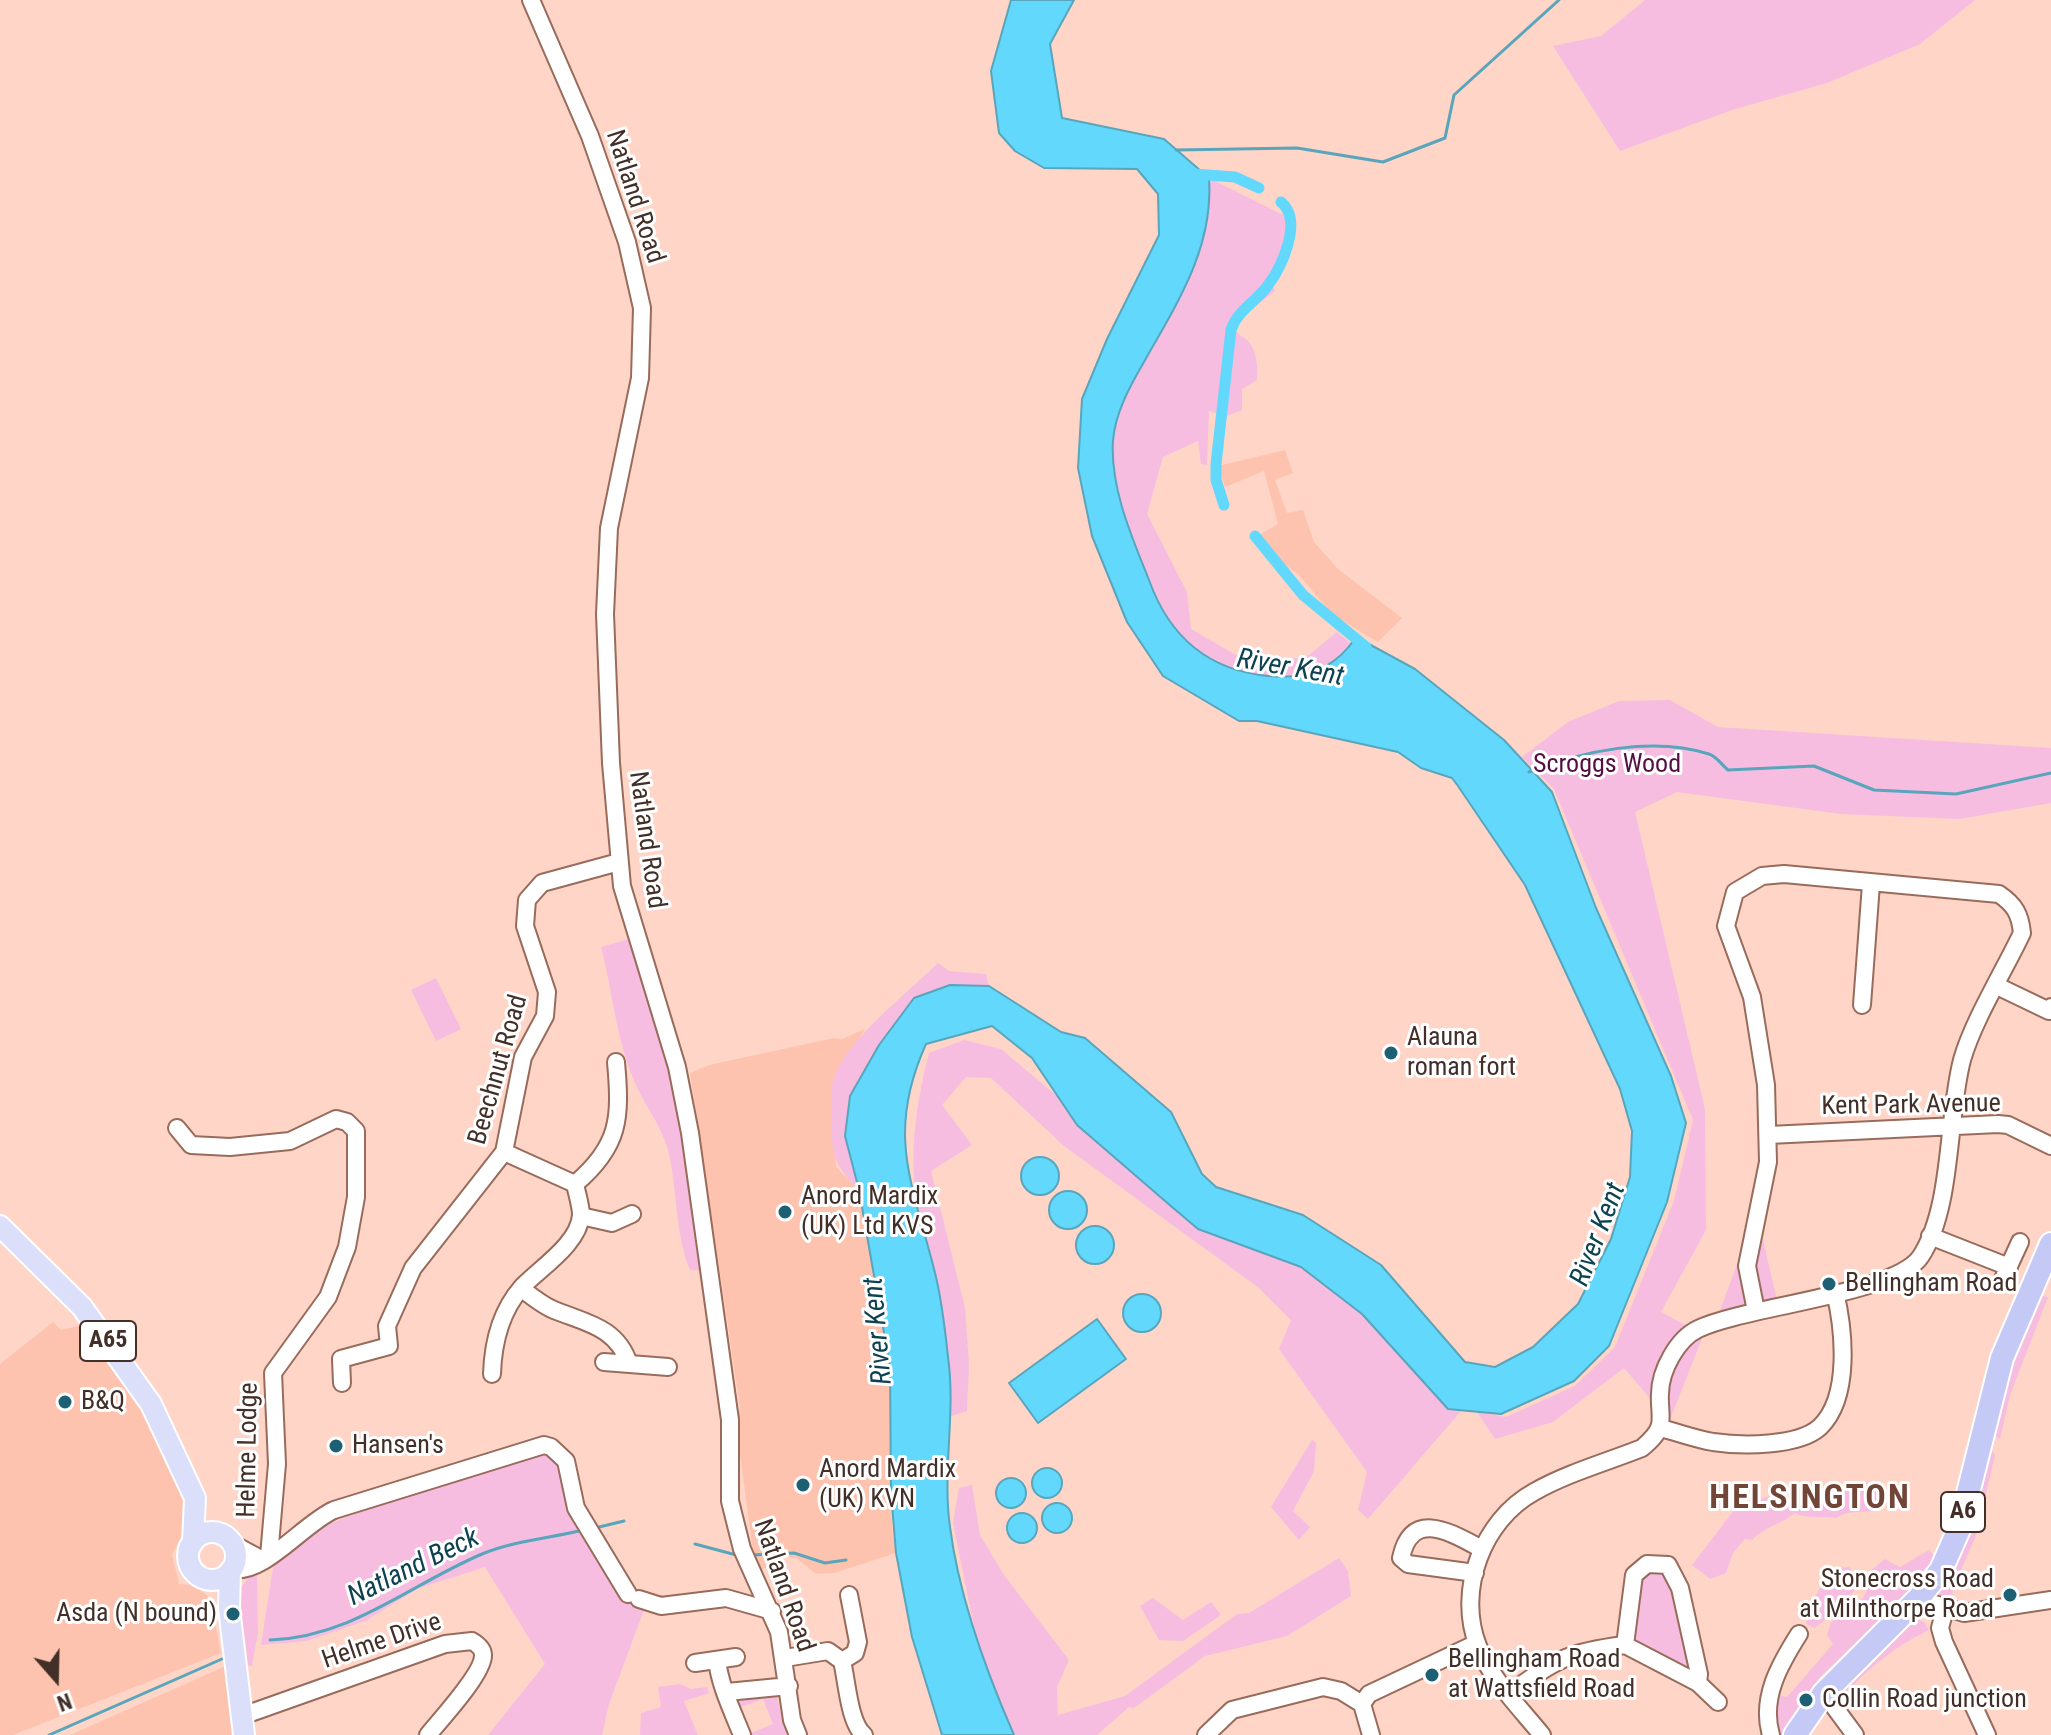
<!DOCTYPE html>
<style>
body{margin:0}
#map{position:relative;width:2051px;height:1735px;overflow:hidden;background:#ffd5c7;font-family:"Roboto Condensed",sans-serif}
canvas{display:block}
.north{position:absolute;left:16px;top:1639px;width:80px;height:80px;-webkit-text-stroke:6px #fff;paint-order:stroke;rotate:160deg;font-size:22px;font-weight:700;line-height:32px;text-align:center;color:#422f28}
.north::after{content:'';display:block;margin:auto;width:28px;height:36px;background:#422f28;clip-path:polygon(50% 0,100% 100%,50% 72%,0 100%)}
</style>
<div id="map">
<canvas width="2051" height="1735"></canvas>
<div class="north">N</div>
</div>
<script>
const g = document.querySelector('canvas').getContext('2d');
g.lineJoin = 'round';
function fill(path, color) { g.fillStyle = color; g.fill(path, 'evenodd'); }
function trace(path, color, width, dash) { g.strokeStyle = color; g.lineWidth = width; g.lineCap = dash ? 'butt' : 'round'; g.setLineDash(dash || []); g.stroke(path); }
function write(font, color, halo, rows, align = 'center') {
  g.font = font + ' "Roboto Condensed",sans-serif'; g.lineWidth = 6; g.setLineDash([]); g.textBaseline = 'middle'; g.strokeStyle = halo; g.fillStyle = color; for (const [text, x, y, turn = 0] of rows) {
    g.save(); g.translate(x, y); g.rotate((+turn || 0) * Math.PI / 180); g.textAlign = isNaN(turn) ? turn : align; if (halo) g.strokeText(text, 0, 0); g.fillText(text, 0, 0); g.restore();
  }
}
fill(new Path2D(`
 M1285,450L1293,473L1275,480L1287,513L1303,510L1314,542L1338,569L1402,618L1378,642L1333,615L1298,574L1273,556L1259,535L1278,524L1264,471L1225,487L1218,466Z
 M865,1029L833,1080L836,1167L859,1190L884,1323L890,1367L892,1529L896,1553L834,1573L816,1574L796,1558L787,1557L761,1570L753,1552L736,1424L740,1407L690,1073L709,1065L834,1038L842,1039Z
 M53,1322L61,1330L82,1325L94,1333L150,1418L185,1502V1531L172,1554L179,1584L194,1585L210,1598L221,1653L13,1735H0V1364Z
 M237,1661L241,1735H70Z`), '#fec3af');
fill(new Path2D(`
 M1645,0H1975L1920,44L1827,83L1732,110L1620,151L1553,46L1601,36Z
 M1209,178L1283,215C1293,234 1283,262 1268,276L1275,291L1237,320L1234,327C1238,336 1242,335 1248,341C1257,351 1258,368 1257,380L1242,389V410L1226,416L1209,411L1207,465L1201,464L1198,441L1163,457L1147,514L1187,592L1191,629L1236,655L1304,659L1337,632L1351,644C1318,677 1293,683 1247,672C1191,658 1167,629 1147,577C1131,534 1112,488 1113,442C1114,414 1130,386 1143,363C1176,304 1214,248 1209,178Z
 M1670,700L1718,727L2051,748V803L1959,819L1841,814L1677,792L1635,812L1705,1109L1706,1230L1661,1312L1687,1326L1679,1335L1653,1402L1624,1368L1553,1422L1495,1439L1477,1412L1506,1417L1575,1386L1615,1347L1674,1201L1693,1120L1554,789L1522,757L1568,722L1619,701Z
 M629,939L669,1059L687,1137L705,1271L690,1270C674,1231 678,1190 668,1150C661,1124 642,1102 633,1078C616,1037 612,989 601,947Z
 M938,963L949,971L986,974L989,986L950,985L914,998L879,1045L850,1096L845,1136L859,1190C834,1165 831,1154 832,1119C832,1107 830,1093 833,1082C841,1044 910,991 938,963Z
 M436,978L461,1029L436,1041L411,990Z
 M964,1040L1001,1049L1063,1101L1077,1125L1198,1229L1301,1267L1363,1314L1448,1409L1461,1411L1368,1519L1358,1510L1367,1472L1279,1349L1291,1320L1259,1288L1064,1146L991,1078L966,1077L942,1105L972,1145L931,1171L965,1308L969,1364L967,1411L949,1417C949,1369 946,1323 936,1276C930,1246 919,1218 915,1187C910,1141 918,1097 929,1053Z
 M1760,1227L1777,1300L1761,1303L1753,1276Z
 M1744,1245L1751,1307L1718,1316Z
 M2040,1295L2048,1297L2010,1395L2000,1439L1992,1435L2000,1388Z
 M1705,1331L1669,1422C1653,1388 1678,1349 1705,1331Z
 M1312,1440L1316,1443L1314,1471L1293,1511L1310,1527L1299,1540L1271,1507Z
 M1988,1445L1995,1455L1976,1536L1953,1588L1952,1602L1936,1597L1935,1593Z
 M549,1450L563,1466L564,1483L645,1607L609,1704L602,1735H488L545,1664L485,1567L419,1588L365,1621L306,1641L261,1645L274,1561L317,1529L419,1488Z
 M1863,1482L1882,1485L1888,1495C1881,1521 1857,1505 1836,1518C1821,1515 1808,1520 1795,1513C1780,1525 1765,1526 1752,1540L1745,1539L1733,1553L1726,1573L1710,1579L1692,1565L1738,1505L1775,1495L1781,1503L1805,1483L1832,1498Z
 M972,1485L980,1535L1004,1575L1069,1660L1057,1687L1058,1715L1125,1696L1237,1614L1249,1613L1339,1558L1348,1571L1351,1596L1287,1636L1205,1656L1134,1708L1129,1707L1097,1735H1014L982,1664L974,1627L953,1523L959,1488Z
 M1929,1550L1937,1560L1882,1629L1859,1640L1821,1676L1783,1735H1766L1760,1713L1763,1703L1777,1695L1787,1697L1833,1644L1827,1635L1831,1622C1852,1611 1872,1598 1869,1572L1885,1559L1900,1567Z
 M1849,1567L1860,1580L1848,1601L1815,1628L1806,1624L1811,1604L1831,1569Z
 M1652,1571L1665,1572L1673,1581L1693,1666L1689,1671L1635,1639L1640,1578Z
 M257,1575L258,1632L252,1666L247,1665L245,1648L242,1647L238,1592L248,1578Z
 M1153,1598L1183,1620L1211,1602L1221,1615L1183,1641L1159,1640L1140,1606Z
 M1915,1618L1924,1622L1929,1630C1893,1647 1865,1671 1839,1701L1837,1695L1908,1620Z
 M680,1684L691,1689L707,1687L709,1693L684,1701L698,1735H640L641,1713L661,1707L658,1687Z
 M776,1694L787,1735H747L749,1726L751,1733L773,1724L763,1699L741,1707L744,1715L737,1707L740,1699Z`), '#f6bde1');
const water = new Path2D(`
 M1011,0H1074L1050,44L1062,118L1164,139L1209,178C1214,248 1177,303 1144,362C1130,386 1115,413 1113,441C1110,488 1132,537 1149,580C1169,636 1207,670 1268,676C1305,680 1335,669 1356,637L1415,669L1504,740L1552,792L1596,908L1671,1076L1686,1123L1667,1202L1609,1346L1574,1381L1501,1414L1448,1409L1362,1314L1301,1267L1198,1229L1172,1207L1077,1125L1032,1058L992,1026L926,1044C885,1135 913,1184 935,1273C942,1300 945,1329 948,1357C956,1413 942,1471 950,1527C959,1597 986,1671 1014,1735H942L912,1637L896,1553L891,1492L890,1367L859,1190L845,1136L850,1096L879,1045L914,998L950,985L989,986L1061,1032L1085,1038L1171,1112L1202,1174L1216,1187L1303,1215L1381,1265L1465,1362L1495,1367L1533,1347L1578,1304L1611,1239L1630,1177L1632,1131L1620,1089L1525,885L1458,786L1452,778L1421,768L1398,752L1257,721H1239L1163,676L1127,622L1092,536L1078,468L1082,399L1107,339L1159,235L1158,194L1137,169L1044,168L1015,151L999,133L991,71Z
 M1021 1176a19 19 0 1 1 38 0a19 19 0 1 1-38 0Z
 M1049 1210a19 19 0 1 1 38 0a19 19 0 1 1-38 0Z
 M1076 1245a19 19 0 1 1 38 0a19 19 0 1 1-38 0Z
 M1123 1313a19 19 0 1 1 38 0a19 19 0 1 1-38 0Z
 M1097,1319L1126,1359L1038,1423L1009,1383Z
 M1032 1483a15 15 0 1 1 30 0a15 15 0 1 1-30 0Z
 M996 1493a15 15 0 1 1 30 0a15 15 0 1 1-30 0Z
 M1042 1518a15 15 0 1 1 30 0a15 15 0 1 1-30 0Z
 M1007 1528a15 15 0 1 1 30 0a15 15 0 1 1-30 0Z`);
fill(water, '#62d8fc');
trace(water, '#58a5bc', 2);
trace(new Path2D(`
 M1176,150L1297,148L1383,162L1445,138L1454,95L1559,0
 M1529,772C1582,751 1653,736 1709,754C1716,756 1722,765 1728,770L1814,766L1874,790L1956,794L2051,773
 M595,1528L624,1521
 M695,1544L740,1556
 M751,1555L794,1553L825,1563L846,1560
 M270,1640C352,1637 409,1585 482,1554C513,1541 551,1538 583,1530
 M49,1735L222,1659`), '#58a5bc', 3);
trace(new Path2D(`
 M1194,174L1235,177L1259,188
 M1224,505L1216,480V464L1231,330C1237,311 1254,303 1266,288C1281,269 1304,221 1281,202
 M1255,536L1303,595L1366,647`), '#62d8fc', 11);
const minor = new Path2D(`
 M531,0L590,136L627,242L642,308L640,378L609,528L605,614L611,763L622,886L677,1067L690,1133L730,1420V1501L742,1549L779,1632L792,1720L798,1735
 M1997,986L2049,1011L2051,1007
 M1862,1005L1871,884
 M177,1128L191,1145L230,1147L290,1141L336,1119L347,1122L356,1131V1197L347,1247L328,1297L273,1373L277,1464L269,1556
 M1769,1135L1998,1124L2008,1125L2051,1146
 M575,1184C620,1146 621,1118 616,1062
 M581,1216L612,1223L632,1214
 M1930,1236L2009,1267
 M2003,1279L2020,1242
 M521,1288C531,1296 542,1305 554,1310C586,1323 617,1327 629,1364
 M604,1362L668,1367
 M492,1374C493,1343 500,1312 522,1287C540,1268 579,1244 581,1215C581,1206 577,1194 575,1184L504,1152
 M342,1383L341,1359L389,1346L387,1326L413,1268L504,1152L523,1057L545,1016L547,992L525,926L527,900L542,883L619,862
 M1660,1428C1677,1432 1695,1439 1713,1442C1741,1446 1798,1447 1820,1427C1851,1397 1844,1330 1835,1292
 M233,1544L261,1559
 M232,1569C264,1575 304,1523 334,1510L544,1445L551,1447L566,1461L576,1508L628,1594
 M1475,1573L1408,1564L1401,1558C1412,1507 1453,1534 1482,1549
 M639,1599L661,1606L726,1598L772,1611
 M1918,1599L1964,1613L2051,1600
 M1945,1609L1940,1628L1944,1642L1987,1735
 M1625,1645L1698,1683
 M785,1658L828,1651L842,1661C847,1681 849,1723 864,1735
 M717,1660C720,1686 732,1710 742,1735
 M842,1661L855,1653L858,1642L849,1595
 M695,1663L736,1657
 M727,1692L789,1686
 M1824,1693L1855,1735
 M1509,1694C1555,1660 1567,1652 1625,1645L1634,1575L1647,1564L1668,1565L1680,1588L1699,1674L1698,1683L1718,1702
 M242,1716L445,1644L472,1641C477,1644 483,1648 483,1655C484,1673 440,1720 428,1735
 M1206,1735L1232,1710L1323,1687L1341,1691L1362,1704
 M1371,1735L1362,1704L1369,1694L1477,1643
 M1542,1735C1520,1708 1491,1679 1478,1646C1456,1590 1483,1520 1534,1492C1567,1473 1607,1462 1642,1448C1649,1442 1658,1434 1660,1425C1662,1415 1659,1404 1660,1394C1660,1371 1677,1339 1698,1329C1746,1306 1897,1294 1921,1256C1953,1206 1947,1117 1962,1060C1973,1021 2004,971 2022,933C2020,914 2015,905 1999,894L1784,874L1762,876L1735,892L1726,926L1752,997L1766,1085L1768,1162L1747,1266L1756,1311
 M1771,1735C1760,1698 1780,1664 1799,1634`);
const major = new Path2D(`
 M0,1226L82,1307L151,1404L195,1498L193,1542
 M188 1556a24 24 0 1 1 48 0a24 24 0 1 1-48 0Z
 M230,1571L229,1608L244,1735`);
const highway = new Path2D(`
 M1795,1735L1824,1693L1918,1599L1941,1570L1959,1529L2002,1358L2051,1244`);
trace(minor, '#986b5b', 20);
trace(major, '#fff', 24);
trace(highway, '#fff', 26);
trace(minor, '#fff', 16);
trace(major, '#dcdff9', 20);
trace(highway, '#c5c9f5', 22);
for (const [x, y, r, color] of [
 [1391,1053,8,"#1d6073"],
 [785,1212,8,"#1d6073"],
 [1829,1284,8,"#1d6073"],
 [65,1402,8,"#1d6073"],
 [336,1446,8,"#1d6073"],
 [803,1485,8,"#1d6073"],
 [2010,1595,8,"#1d6073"],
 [233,1614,8,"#1d6073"],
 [1432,1675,8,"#1d6073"],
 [1806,1700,8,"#1d6073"]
]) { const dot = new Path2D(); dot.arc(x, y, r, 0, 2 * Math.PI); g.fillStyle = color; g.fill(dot); trace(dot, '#fff', 3); }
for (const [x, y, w] of [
 [108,1341,56],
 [1963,1512,44]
]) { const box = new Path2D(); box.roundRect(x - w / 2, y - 20, w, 40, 6); g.fillStyle = '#fff'; g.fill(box); trace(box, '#422f28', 2); }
write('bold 24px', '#422f28', null, [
 ["A65",108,1341],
 ["A6",1963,1512]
]);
write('26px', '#422f28', '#fff', [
 ["Natland Road",634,197,72],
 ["Natland Road",646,840,82],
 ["Beechnut Road",499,1070,-74],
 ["Kent Park Avenue",1911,1106,-1],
 ["Helme Lodge",249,1450,-89],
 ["Natland Road",783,1586,71],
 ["Helme Drive",382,1642,-19]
]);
write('26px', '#550e43', '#fff', [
 ["Scroggs Wood",1607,765]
]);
write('26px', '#422f28', '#fff', [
 ["Alauna",1407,1038],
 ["roman fort",1407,1068],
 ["Anord Mardix",801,1197],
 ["(UK) Ltd KVS",801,1227],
 ["Bellingham Road",1845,1284],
 ["B&Q",81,1402],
 ["Hansen's",352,1446],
 ["Anord Mardix",819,1470],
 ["(UK) KVN",819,1500],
 ["Stonecross Road",1994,1580,"right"],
 ["at Milnthorpe Road",1994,1610,"right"],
 ["Asda (N bound)",217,1614,"right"],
 ["Bellingham Road",1448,1660],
 ["at Wattsfield Road",1448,1690],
 ["Collin Road junction",1822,1700]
], 'left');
write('italic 28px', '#0c4251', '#fff', [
 ["River Kent",1290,669,10],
 ["River Kent",1599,1235,-69],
 ["River Kent",879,1331,-95],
 ["Natland Beck",414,1568,-26]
]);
g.letterSpacing = '2px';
write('bold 34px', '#714637', '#fff', [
 ["HELSINGTON",1810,1499]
]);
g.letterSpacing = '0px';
</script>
